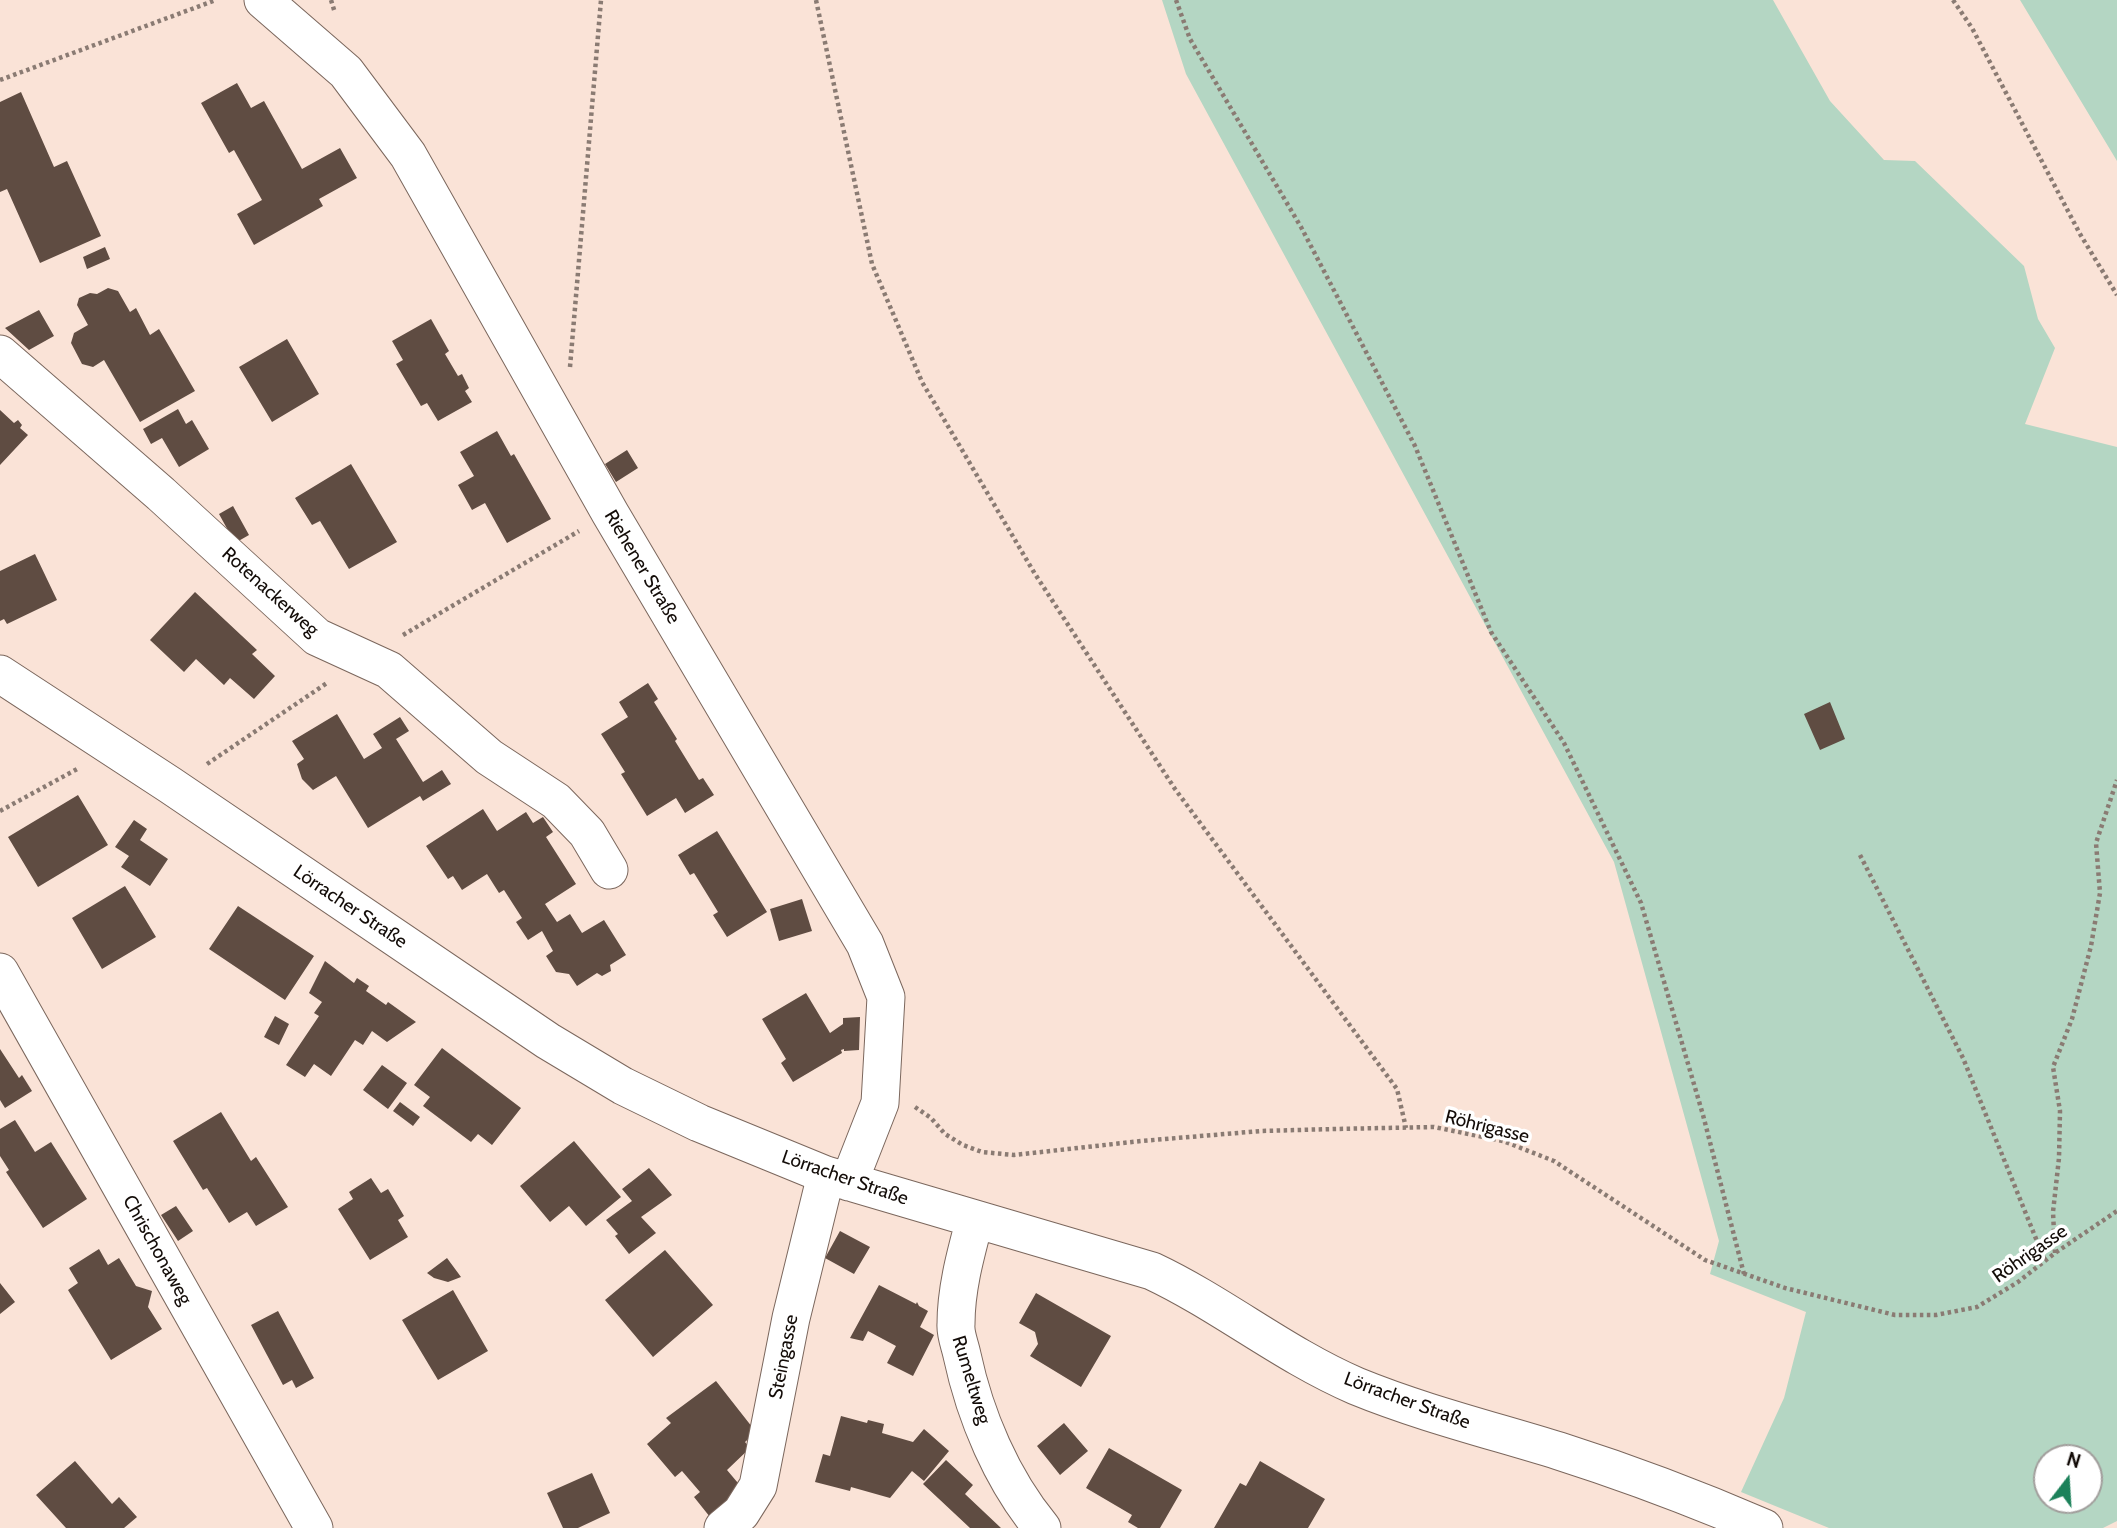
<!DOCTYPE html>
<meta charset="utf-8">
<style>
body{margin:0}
#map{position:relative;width:2117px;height:1528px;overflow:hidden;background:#fae3d7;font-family:Cabin,sans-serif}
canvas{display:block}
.north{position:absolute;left:2033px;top:1444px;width:70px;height:70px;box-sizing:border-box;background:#fff;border:2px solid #a19e9c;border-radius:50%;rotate:17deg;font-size:19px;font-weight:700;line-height:28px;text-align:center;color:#130c08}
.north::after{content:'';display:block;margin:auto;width:24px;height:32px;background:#1c815a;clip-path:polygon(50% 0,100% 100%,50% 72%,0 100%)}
</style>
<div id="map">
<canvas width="2117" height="1528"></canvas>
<div class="north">N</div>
</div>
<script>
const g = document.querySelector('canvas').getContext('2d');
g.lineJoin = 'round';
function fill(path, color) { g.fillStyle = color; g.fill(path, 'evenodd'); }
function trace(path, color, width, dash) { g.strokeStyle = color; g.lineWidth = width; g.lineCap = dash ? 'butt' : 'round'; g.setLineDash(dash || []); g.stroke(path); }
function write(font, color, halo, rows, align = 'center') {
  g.font = font + ' Cabin,sans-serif'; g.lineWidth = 7; g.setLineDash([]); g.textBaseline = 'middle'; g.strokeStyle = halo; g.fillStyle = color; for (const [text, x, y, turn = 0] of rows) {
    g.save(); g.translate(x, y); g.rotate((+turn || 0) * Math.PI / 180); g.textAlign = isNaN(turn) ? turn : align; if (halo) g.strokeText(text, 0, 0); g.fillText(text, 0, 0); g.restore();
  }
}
fill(new Path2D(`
 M1162,0H1773L1830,101L1884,160L1915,161L2024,266L2038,319L2055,348L2025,424L2117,447V1521L2103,1528H1829L1741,1492L1784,1398L1806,1312L1710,1274L1719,1241L1614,862L1186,74ZM2047,1458H2089V1500H2047Z
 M2020,0H2117V161Z`), '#b4d6c3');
fill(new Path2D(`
 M237,83L251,108L264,101L302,169L340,148L357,178L319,199L323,206L254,245L237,214L262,200L234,150L229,153L201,103Z
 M21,92L54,167L67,161L101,236L40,263L7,189L0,192V102Z
 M105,247L110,259L87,269L83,257Z
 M108,288L118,291L130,312L136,308L150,335L159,329L195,391L140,422L104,360L93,367L82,364L71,343L74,333L88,325L77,305L79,298L90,293L97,294Z
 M39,310L54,336L29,350L5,328Z
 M431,319L449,351L445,354L458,376L462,374L469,388L465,391L472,402L438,421L427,403L421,406L396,364L403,360L392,341Z
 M287,339L319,394L272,422L239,367Z
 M178,409L186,424L192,420L209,449L179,467L162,438L151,444L143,429Z
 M0,410L14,423L18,420L22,425L20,428L28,435L0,465Z
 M497,431L511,456L514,454L551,519L507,543L485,503L472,510L458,485L474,476L460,452Z
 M627,450L638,468L616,482L605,464Z
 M351,464L397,542L349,569L320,521L312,525L295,498Z
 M233,506L249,535L235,543L219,514Z
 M35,554L57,600L7,624L4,619L0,621V571Z
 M195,592L257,650L252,654L275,676L254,699L230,678L224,685L196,659L184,672L150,640Z
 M648,683L658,699L654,702L677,739L675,741L699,780L703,778L714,795L685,813L676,798L647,816L621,774L625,772L601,734L628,717L619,702Z
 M1830,702L1845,739L1820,750L1804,714Z
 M337,714L364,759L382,748L373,734L400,717L409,731L396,739L423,782L442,770L451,784L423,801L420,796L368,828L336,776L313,790L302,779L297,764L304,759L292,741Z
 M78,795L108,845L38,887L8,837Z
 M483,809L497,831L526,812L533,823L543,817L553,832L546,837L576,884L545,904L557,922L570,914L582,933L604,920L626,955L610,965L611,971L602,976L597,973L577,986L569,974L556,972L546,956L553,951L542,931L528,940L516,922L522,918L504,890L499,893L487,874L462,890L453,876L448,879L426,846Z
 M134,820L147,829L140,840L168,859L150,886L121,867L129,856L115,847Z
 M717,831L767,912L727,937L713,915L718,912L694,873L690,875L678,855Z
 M125,886L156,937L102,969L72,918Z
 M802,899L812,931L779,941L770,909Z
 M238,906L314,956L285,1000L209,949Z
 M325,961L354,983L357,978L369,986L366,991L386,1005L388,1002L416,1022L387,1042L372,1031L363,1045L355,1040L331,1076L314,1064L305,1077L286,1065L319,1016L314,1013L322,1002L309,993Z
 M806,993L830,1033L843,1024V1018L860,1017L859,1050L844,1051V1049L841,1050L842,1053L793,1082L781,1063L786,1059L762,1019Z
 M275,1016L289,1024L279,1045L264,1037Z
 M442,1048L521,1108L492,1145L478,1134L471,1142L423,1106L430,1097L414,1085Z
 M0,1049L19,1078L22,1075L32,1091L5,1108L0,1100Z
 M382,1065L407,1083L388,1109L363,1090Z
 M400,1102L420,1117L413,1126L393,1111Z
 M221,1112L251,1161L256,1157L288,1207L256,1226L247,1212L229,1223L207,1188L203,1190L173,1141Z
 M15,1120L35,1152L51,1142L87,1199L43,1228L6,1172L9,1170L0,1156V1129Z
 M574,1141L621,1197L586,1226L569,1206L550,1222L520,1186Z
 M649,1168L672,1195L641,1217L656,1233L629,1254L615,1236L618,1234L606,1220L632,1201L622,1189Z
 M371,1178L381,1193L388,1189L404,1216L398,1220L408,1237L370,1260L338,1209L353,1199L349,1192Z
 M176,1206L193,1231L178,1241L161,1215Z
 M840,1231L870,1247L854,1274L825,1258Z
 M99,1249L108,1265L119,1258L136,1286L152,1291L148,1307L162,1329L111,1360L68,1290L78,1283L69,1268Z
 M665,1250L713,1305L653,1357L605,1300Z
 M447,1258L461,1277L448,1282L434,1278L427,1273Z
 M0,1283L15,1302L0,1314Z
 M879,1285L916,1304L917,1302L919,1306L928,1311L920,1327L934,1335L913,1376L887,1363L896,1346L868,1331L863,1341L850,1338Z
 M453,1290L488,1351L438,1380L402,1320Z
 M1036,1293L1111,1336L1081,1387L1030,1356L1038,1344L1035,1332L1019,1323Z
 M278,1311L314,1378L296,1388L292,1380L283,1385L251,1325Z
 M716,1381L756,1432L745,1442L750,1448L727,1470L743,1489L710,1517L694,1497L700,1492L682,1471L675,1477L647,1444L671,1423L666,1418Z
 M841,1416L867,1423L868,1420L884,1424L882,1433L913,1442L924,1429L949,1451L924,1481L912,1471L890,1498L851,1487L850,1491L815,1482L823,1454L830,1456Z
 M1064,1423L1088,1451L1060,1475L1037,1446Z
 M1109,1448L1182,1490L1160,1528H1138L1128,1522L1132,1515L1086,1488Z
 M946,1460L973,1485L965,1494L1001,1528H970L923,1484Z
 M75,1461L112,1504L119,1497L137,1517L124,1528H66L36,1495Z
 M1260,1461L1325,1499L1308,1528H1214L1240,1483L1246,1486Z
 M592,1473L610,1513L578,1528H563L547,1493Z`), '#5f4c42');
const minor = new Path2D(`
 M263,0L346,72L408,155L610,513L865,944L886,997L880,1103L849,1182
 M0,354L161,494L317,637L389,670L489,757L556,801L587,833L609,870
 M0,674L170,785L548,1041L623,1086L699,1123L826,1175L1152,1271C1222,1304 1284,1355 1356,1386C1422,1413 1491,1430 1559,1451C1628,1473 1697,1499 1764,1528
 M0,972L314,1528
 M975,1219C966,1253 956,1288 956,1324C955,1334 960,1345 962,1355C975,1416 1002,1480 1042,1528
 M723,1528L741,1513L758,1486L791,1318L826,1175`);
trace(minor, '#7b675d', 39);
trace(new Path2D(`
 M331,0L335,13
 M816,0L872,264L922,382L1035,574L1175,789L1397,1089L1406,1128
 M1176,0L1190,39L1301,227L1415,446L1491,632L1564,743L1641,903L1703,1115L1744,1274
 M1953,0L1972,28L2080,234L2117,295
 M0,80L216,0
 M570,367L601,0
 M403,635L579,531
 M207,764L327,683
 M0,811L79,768
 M1860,855L1963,1058L2045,1261
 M915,1107L931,1118L945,1134L963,1145L982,1152L1014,1155L1141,1141L1261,1131L1334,1129L1434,1127L1503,1141L1554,1161L1705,1260L1785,1288L1895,1315H1936L1977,1307L2018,1282L2055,1253L2117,1211
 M2055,1253L2053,1212L2059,1158L2060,1111L2053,1067L2072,1019L2091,946L2100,893L2096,843L2117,780`), '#8a7b73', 4.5, [3.5, 3.5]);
trace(minor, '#fff', 37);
write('19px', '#130c08', '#fff', [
 ["Riehener Straße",642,567,59],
 ["Rotenackerweg",270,592,42],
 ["Lörracher Straße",350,907,34],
 ["Röhrigasse",1487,1127,14],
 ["Lörracher Straße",845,1178,19],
 ["Chrischonaweg",157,1250,61],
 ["Röhrigasse",2030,1254,-35],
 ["Steingasse",784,1357,-79],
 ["Rumeltweg",971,1380,73],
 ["Lörracher Straße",1407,1401,20]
]);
</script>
